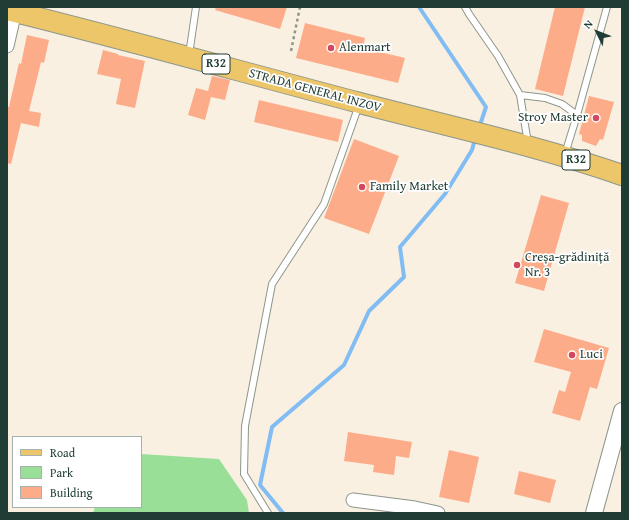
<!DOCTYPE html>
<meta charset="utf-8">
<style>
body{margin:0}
#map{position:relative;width:629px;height:520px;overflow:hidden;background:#faf0e2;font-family:"Gentium Book Plus",serif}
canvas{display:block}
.frame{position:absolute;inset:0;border:8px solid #1f3d34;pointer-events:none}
.legend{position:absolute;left:12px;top:436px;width:130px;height:72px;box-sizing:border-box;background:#fff;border:1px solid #a5b1ae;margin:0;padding:5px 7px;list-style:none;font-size:12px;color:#1f3d34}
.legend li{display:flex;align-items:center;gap:8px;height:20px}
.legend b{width:20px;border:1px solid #a5b1ae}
.north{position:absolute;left:577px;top:12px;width:40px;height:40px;-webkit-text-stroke:3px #fff;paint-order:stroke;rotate:312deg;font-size:11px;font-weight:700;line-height:16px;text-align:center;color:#1f3d34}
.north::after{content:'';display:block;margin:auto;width:14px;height:18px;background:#1f3d34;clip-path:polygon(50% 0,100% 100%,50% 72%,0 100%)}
</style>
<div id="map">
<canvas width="629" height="520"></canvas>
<div class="frame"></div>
<ul class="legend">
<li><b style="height:5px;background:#ecc669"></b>Road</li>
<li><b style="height:11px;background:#9adf97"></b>Park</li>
<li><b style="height:11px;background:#fcac89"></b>Building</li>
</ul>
<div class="north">N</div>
</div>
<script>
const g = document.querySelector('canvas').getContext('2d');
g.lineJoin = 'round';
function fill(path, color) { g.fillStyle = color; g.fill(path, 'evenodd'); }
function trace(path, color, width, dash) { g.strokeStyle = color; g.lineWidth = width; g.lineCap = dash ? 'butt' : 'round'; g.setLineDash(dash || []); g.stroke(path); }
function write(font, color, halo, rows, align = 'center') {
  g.font = font + ' "Gentium Book Plus",serif'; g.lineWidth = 3.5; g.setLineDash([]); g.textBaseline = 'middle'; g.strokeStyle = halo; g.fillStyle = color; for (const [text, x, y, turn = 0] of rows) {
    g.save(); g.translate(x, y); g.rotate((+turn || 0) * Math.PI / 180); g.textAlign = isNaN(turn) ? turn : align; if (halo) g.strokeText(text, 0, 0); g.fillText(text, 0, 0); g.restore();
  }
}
fill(new Path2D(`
 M141,454L219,459L247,500L249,513H93L95,507H141Z`), '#9adf97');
trace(new Path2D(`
 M419,7L486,107L479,128
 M283,513L260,485L272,427L344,365L369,311L404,277L400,247L445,194L472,150L475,139`), '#81bcf3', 4);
fill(new Path2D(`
 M216,7H287L280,29L215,10Z
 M555,7H585L563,96L535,89Z
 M305,23L365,38L363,48L405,58L398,83L296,58Z
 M27,35L49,40L44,63L41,62L29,111L41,113L39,127L21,123L11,164L7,163V107H9L19,63L21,64Z
 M103,50L118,54V55L145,61L135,108L116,104L121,79L97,74Z
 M212,76L230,80L225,100L211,97L205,120L188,115L196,88L208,91Z
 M589,96L614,102L603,140L600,139L596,146L582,141V135L579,134Z
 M259,100L343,120L338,142L254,122Z
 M354,139L399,156L369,234L324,218Z
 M541,195L569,203L544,291L515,283Z
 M544,329L609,348L597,389L590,387L580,421L552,413L559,390L565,392L571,372L534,362Z
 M348,432L412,442L409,458L396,456L394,475L373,472L374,465L344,461Z
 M449,450L479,457L469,503L439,497Z
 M519,471L556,480L550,503L514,494Z`), '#fcac89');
const service = new Path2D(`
 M465,7L469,14L498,56L520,95L528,143
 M189,55L196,7
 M520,95L545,98L562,104L577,115L607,7
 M565,154L577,115
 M268,513L244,474L245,426L272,284L324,204L359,105`);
const minor = new Path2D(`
 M7,46L15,11
 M353,500L415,508L438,513`);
const tertiary = new Path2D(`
 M594,513L622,411`);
const primary = new Path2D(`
 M7,10C125,39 242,72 360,103C447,126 536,145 622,175`);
trace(service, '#8c968b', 8);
trace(minor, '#8c968b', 15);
trace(tertiary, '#8c968b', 18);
trace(primary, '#8c968b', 22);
trace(new Path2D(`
 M291,51L300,7`), '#8c968b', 2.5, [3, 3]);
trace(service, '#fff', 6);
trace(minor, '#fff', 13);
trace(tertiary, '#fff', 16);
trace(primary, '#ecc669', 20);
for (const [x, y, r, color] of [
 [331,48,4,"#d1495b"],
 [596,118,4,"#d1495b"],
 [362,187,4,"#d1495b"],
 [517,265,4,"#d1495b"],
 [572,355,4,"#d1495b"]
]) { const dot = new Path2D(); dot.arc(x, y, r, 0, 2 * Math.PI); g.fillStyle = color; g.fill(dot); trace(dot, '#fff', 1.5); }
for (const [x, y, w] of [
 [216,64,28],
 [576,160,28]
]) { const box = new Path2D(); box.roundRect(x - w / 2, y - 10, w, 20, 3); g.fillStyle = '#fff'; g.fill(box); trace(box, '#1f3d34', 1); }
write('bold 12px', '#1f3d34', null, [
 ["R32",216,64],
 ["R32",576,160]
]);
write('13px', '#1f3d34', '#fff', [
 ["Alenmart",339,48],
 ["Stroy Master",588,118,"right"],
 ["Family Market",370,187],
 ["Creșa-grădiniță",525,258],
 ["Nr. 3",525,273],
 ["Luci",580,355]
], 'left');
write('13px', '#1f3d34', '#fff', [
 ["STRADA GENERAL INZOV",315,91,15]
]);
</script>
